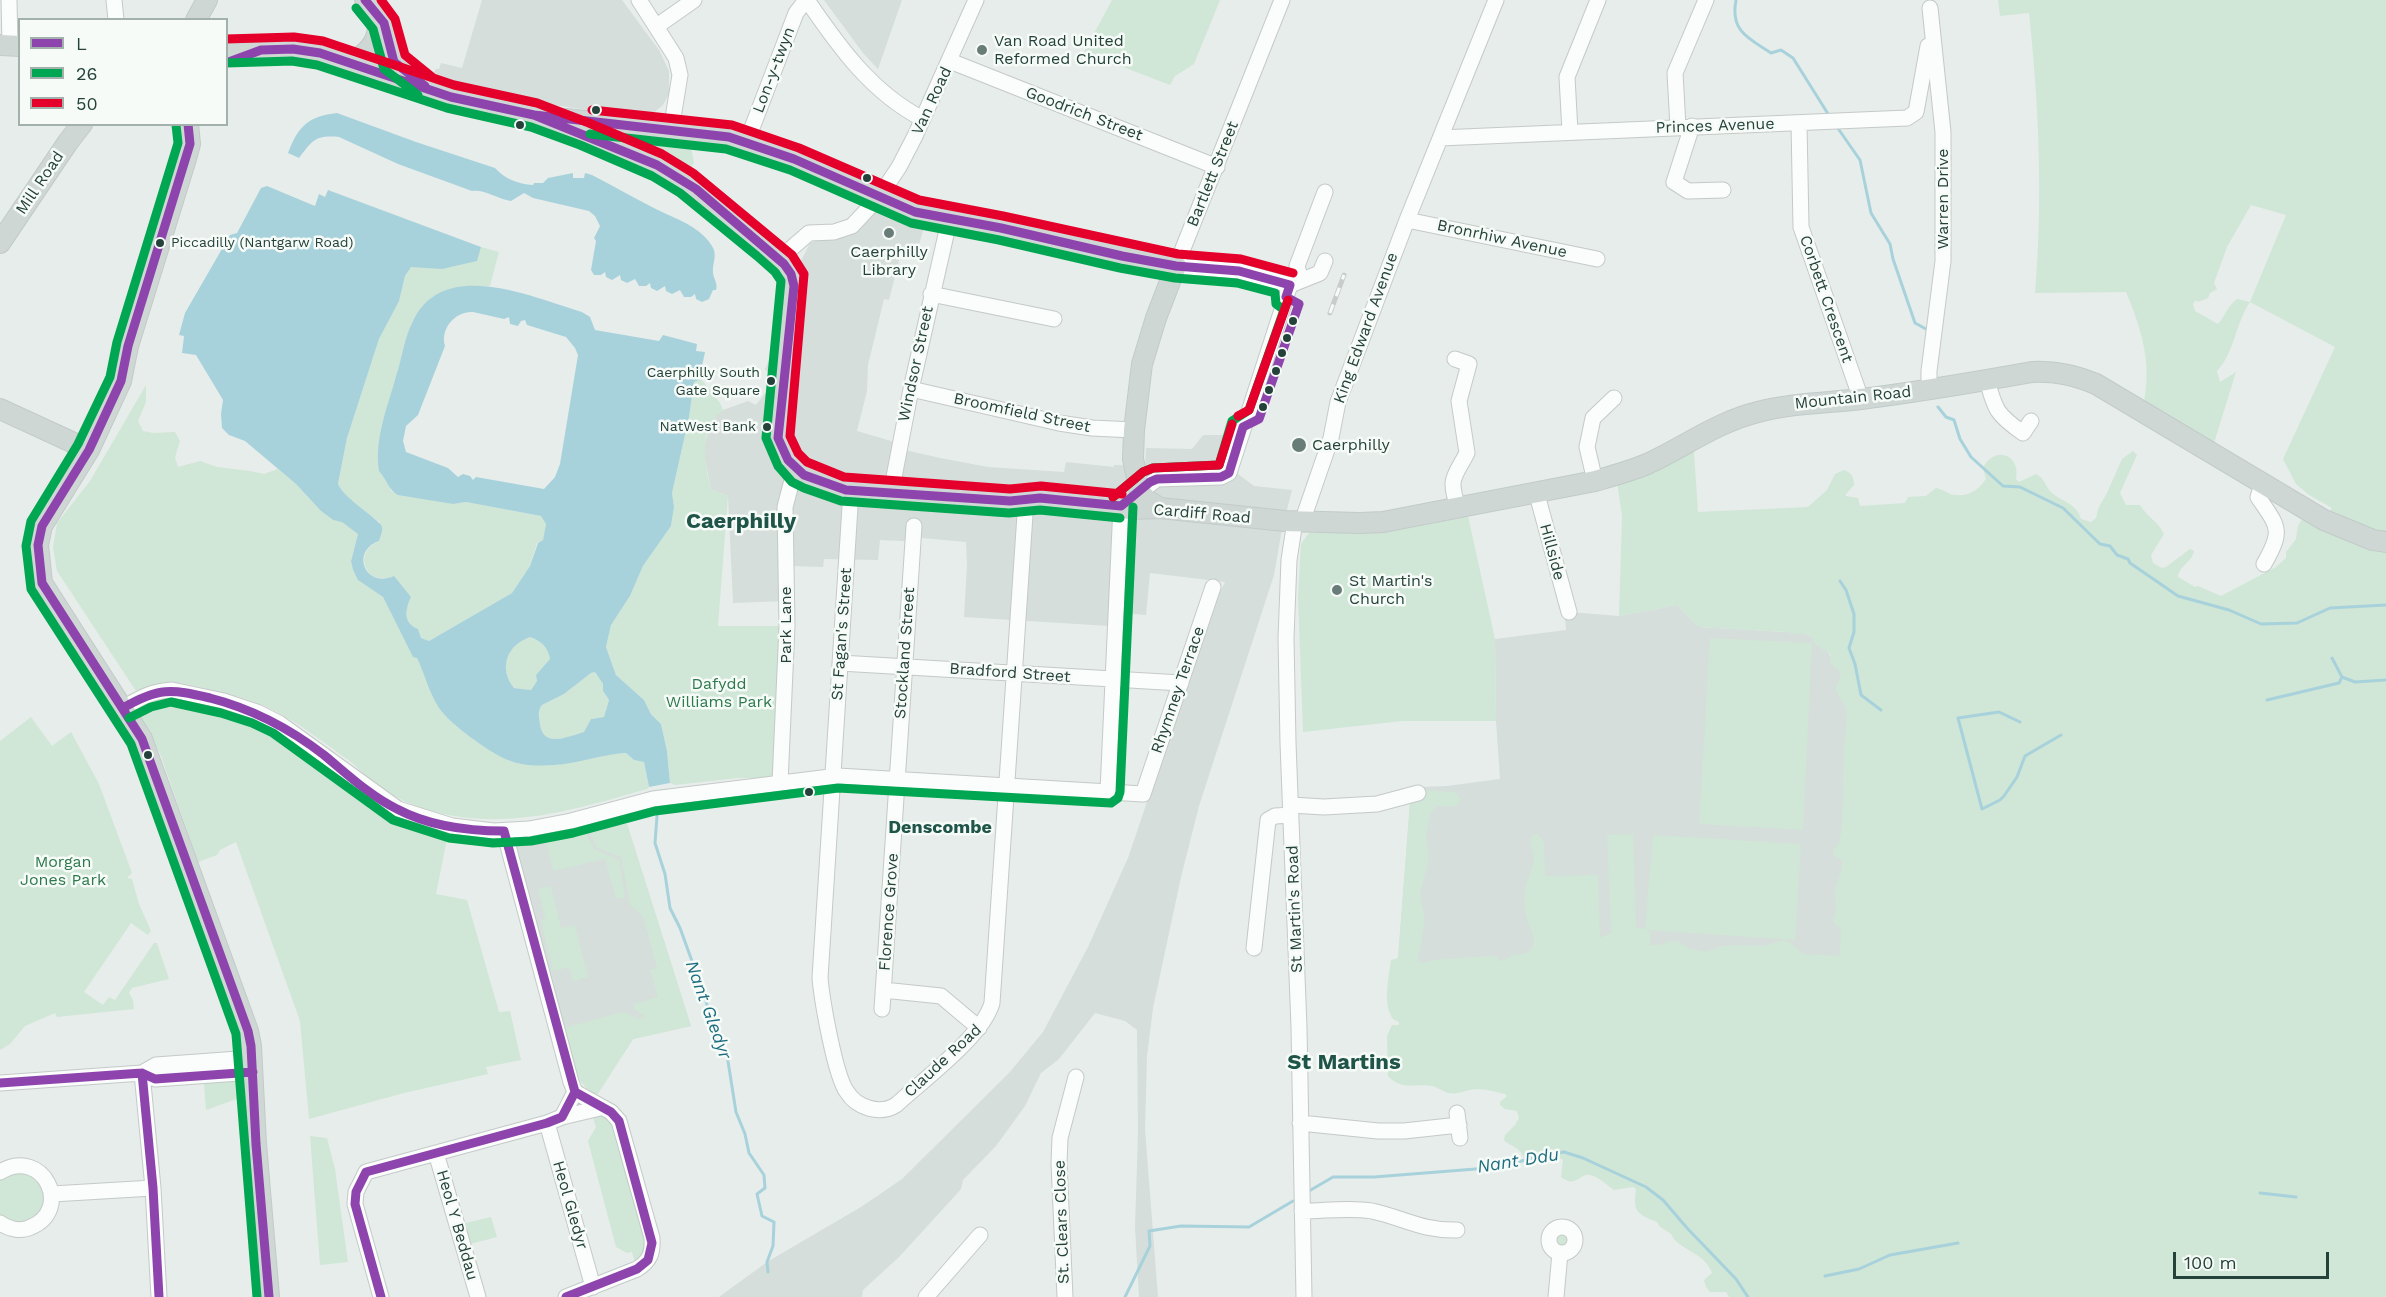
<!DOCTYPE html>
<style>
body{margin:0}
#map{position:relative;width:2386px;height:1297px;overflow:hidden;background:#e7edea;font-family:"Work Sans",sans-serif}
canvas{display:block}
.legend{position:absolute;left:18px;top:18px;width:210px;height:108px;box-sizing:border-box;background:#f6fbf8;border:2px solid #a2b1ac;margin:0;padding:8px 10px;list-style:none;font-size:18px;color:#24413a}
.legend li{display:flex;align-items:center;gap:12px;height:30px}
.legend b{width:30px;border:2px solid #a2b1ac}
.scale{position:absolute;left:2173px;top:1252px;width:156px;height:27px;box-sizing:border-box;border:3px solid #24413a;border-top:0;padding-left:8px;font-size:18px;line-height:21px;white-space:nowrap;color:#24413a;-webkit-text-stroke:4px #f6fbf8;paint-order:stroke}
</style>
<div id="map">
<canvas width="2386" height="1297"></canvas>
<ul class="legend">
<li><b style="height:8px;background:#8e44ad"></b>L</li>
<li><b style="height:8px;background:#00a651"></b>26</li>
<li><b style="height:8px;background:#e4002b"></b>50</li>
</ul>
<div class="scale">100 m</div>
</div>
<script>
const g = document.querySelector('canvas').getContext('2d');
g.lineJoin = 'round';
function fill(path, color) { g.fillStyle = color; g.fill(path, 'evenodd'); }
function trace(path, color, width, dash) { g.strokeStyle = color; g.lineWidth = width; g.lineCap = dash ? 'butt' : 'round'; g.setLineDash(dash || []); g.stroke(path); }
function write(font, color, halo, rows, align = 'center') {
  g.font = font + ' "Work Sans",sans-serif'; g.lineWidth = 5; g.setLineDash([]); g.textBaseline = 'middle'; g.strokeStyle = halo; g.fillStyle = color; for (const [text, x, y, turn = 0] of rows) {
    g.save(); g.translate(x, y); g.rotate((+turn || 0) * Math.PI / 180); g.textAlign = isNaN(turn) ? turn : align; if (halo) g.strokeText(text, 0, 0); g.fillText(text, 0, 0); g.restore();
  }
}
fill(new Path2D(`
 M482,0H622L659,50L669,71V94L663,105L651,115L638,118L548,104L441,80L434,72L436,69H439L441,63L462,68Z
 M824,0H902L878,69L863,53Z
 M883,202L924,227L915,259L900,257L889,300L884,299L868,365L867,391L857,431L891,441L905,450L940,458L988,467L1064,472L1066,462L1114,467V465L1145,466L1146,448L1192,449L1203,435H1235L1238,474L1254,486L1292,490L1282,529L1274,575L1199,806L1181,877L1153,1008L1147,1056L1145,1129L1158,1297H1139L1135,1227L1138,1133L1137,1030L1125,1021L1095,1013L1059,1059L1041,1073L1025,1106L996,1146L963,1180L961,1189L953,1198L899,1257L863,1290L862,1297H719L767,1262L861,1207L902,1179L1009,1073L1043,1032L1088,947L1128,858L1214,604L1225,582L1150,573L1146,615L1124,613L1123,624L1109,626L964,617L967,566L966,542L922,538L904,541L880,540L878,560L824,559L823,567L790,566L788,508L795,481L792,480L785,507L786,601L733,603L728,496L711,490L705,459L704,447L710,425L716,415L723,410L748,401L756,405L770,387L773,379L765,369L771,356L773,344L782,350L790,296L802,259L810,243L827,236L849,235Z
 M1677,605L1699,627L1804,633L1812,637L1826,649L1839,669L1854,704L1840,963L1678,974L1673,944L1422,969L1398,959L1410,803L1416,798L1420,787L1447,786L1500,779L1496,721L1495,639L1566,630L1565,617L1569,612L1619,616Z
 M627,824L691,1026L633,1039L597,1095L573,1066L514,840Z`), '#d5deda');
fill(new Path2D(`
 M1112,0H1220L1194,64L1175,76L1170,85L1084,52Z
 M1998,0H2386V1297H1729L1726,1292H1710L1706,1287L1704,1280L1712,1273C1706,1256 1690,1253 1677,1242C1674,1240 1673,1237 1671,1234C1665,1229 1660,1229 1657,1222C1636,1214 1633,1211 1636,1189L1633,1187L1614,1190C1608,1186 1600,1178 1593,1176C1580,1170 1578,1190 1561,1177L1563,1160L1554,1154C1543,1159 1537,1166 1524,1159C1520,1146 1512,1148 1504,1140L1505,1135L1515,1125L1519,1118L1517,1111L1505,1109L1500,1105V1102L1507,1096L1505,1094C1496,1092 1486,1089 1477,1089C1467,1089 1458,1095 1449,1093C1443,1092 1438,1087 1432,1086C1415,1083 1402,1091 1388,1076L1387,1036L1392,1025H1399V1022L1393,1019C1382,1003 1389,978 1391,960L1398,958L1410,803L1423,790L1456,792L1461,800L1456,806H1437L1431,812L1426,835L1429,860L1420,893L1425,921L1418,960L1423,963L1433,960L1491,956L1498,957L1500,961C1506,960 1506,958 1512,955C1517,953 1525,956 1529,951C1540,941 1528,927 1526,916C1524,909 1524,901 1525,893C1525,880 1535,867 1534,857C1533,848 1528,844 1532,835L1538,834L1544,842L1545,876L1598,875L1600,938L1611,933L1607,835L1633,834L1636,927L1645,929L1653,835L1801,844L1795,940L1647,930L1651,934L1650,945L1663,944L1671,941L1679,942L1690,949L1707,952L1722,946L1741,945L1764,946L1782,940L1791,943L1804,954L1840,956L1841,929L1835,925L1833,920C1840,904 1833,902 1835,890C1837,879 1843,873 1842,861L1833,854V849L1839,844L1842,827L1844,748L1847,720L1846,708L1835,689L1841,675L1839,670L1834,668L1830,662L1831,655C1826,649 1819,649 1815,644C1812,639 1812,635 1805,634C1798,633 1795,636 1787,632L1699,627L1677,605L1619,616L1622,516L1616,475L1693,438L1698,512L1808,507L1827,490L1835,474L1844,470C1852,473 1854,477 1854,485L1846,494V496L1858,498L1860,506L1905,503L1908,497L1926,496L1936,488C1943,489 1948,494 1954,495C1969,497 1978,490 1986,479L1983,468C1994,445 2021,454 2016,479L2019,482L2036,474C2045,478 2045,487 2052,493C2063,502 2077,504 2081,519L2091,522L2096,518L2098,509L2107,493L2122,459L2133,451L2137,455L2120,493L2126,505H2140C2147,517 2158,521 2164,534L2151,555L2153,563L2162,568L2166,567L2190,549L2194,551C2192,562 2179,566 2178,577L2195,587L2198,586L2221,596L2276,567L2286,558V552L2296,539L2298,526L2308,509L2323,519L2332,508L2309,495L2296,484L2283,459L2335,347L2250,302C2235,324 2235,352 2217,371L2220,382L2236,372L2214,443L2144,401C2152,362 2141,328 2126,292L2035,293C2043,199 2039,107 2029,13L2000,16ZM2251,205L2286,215L2250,302L2237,299C2226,308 2226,315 2218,324L2195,311L2193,304L2196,300L2198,302L2208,298L2210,293L2217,289L2214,283L2227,247Z
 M652,136L685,142L691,147L694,163L686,174L653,155L649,148Z
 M481,247L499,252L490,286H468L432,297L412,322L388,404L379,471L385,477L392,492L453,504L466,502L541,516L546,524L543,540L537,543L530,566L512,593L429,641L421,638L418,629C403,623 405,610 411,597L388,579L373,577C359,565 362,548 379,541L380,522L349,500L338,485L347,438L379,339L399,300L405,276L411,266L456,265L476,261Z
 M701,379L720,403L723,410C697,431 705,462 711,490L728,496L718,626H787L783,778H738L675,785L670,783L667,751L661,724L651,714L644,700L616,675L606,647L611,625L630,596L643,566L671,526L674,507L672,493L689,417L694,382Z
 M146,385V402L138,421L143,431L153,433L175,432L180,441L175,457L178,467L200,461L217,467L250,471L264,474L278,469L296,484L321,511L333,520L342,521L358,534L351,560L353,570L359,580L383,597L413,656L417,658L441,711L473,739L512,762L555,765L601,755L626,753L634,760L644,762L649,787L647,789C574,810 503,832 428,810C406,804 386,792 368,778C362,773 357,767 351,762C324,743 297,721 267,707C250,699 232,695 215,691C181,682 168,679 136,691L57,571L53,547L57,523L90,481Z
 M1468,516L1495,639L1496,721H1402L1303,732L1298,597L1301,544L1309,533L1397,526Z
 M530,637C541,641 548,647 550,659L536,675L537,681L531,690L514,688C498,668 506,645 530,637Z
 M1710,638L1812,643L1803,830L1699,824Z
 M595,672L603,684V691L609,700L604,717L591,719L585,732C569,736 543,749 540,724C539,716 537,712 542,705L564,694L591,673Z
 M165,698L240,715L262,724L287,739L389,815L448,834L436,894L467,900L499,1012L510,1011L521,1060L486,1067L488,1074L404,1093L309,1119L300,1021L236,842L220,850L217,855L198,862L161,756L148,729L142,724L138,714C142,701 153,699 165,698Z
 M31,717L52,746L71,732L99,784L132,873L127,878L132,879L139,904L151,931L148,935L131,923L84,992L103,1005L109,997L115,1000L154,943H157L169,979L132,988L129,993L133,1000L134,1009L57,1017L55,1013L25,1026L10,1044L0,1050V741Z
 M627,824L691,1026L633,1039L597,1095C573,1085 569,1051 563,1028L623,1012L641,1019L644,1016L634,1009V1004L658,997L650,970L657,968L643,916L630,905L621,857L597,848L588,830Z
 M586,833L594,849L619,860L625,897L616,899L605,859L553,871L546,839Z
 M551,886L561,928L575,925L588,977L573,981L569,967L553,971L541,921L545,919L538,889Z
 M237,1081L244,1087L245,1096L206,1110L204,1083Z
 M590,1110L611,1112L652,1238L637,1269L632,1252L627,1253L616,1247L588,1141L596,1127Z
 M310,1136L327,1138L335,1169L348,1262L320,1265Z
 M24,1171C45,1183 48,1190 41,1213L19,1225L0,1217V1178Z
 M491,1217L497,1237L463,1246L457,1225Z
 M1549 1240a13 13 0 1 1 26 0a13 13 0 1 1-26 0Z`), '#d0e6d7');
fill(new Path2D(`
 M337,113L416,142L495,168C505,179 518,184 533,185L534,183H543L548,178L573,173V178H584L585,173L592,175C612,185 630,196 650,206C670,217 700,225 712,246C718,255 712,263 713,273C714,280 718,283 716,290H713L709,299L702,302L696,299L695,294L691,297H684L680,290L672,294L666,291L665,286L657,291L651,288L650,283L646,286H639L635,279L627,283L621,280L620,275L612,280L606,277L605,272L601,275H594L591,270L596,241L594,238L600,226L595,216L589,211L533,198L524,193L511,201C498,199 484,189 472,191L398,164L339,137C315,135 313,140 299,158L288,153C298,126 309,116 337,113Z
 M267,186L315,206L319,194L325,197L328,190L481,247L477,261L442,269L411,267L405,276L399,301L379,339L347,438L338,484C346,501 381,520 382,527C383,531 380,537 379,541C350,551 365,589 394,576L411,597C405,610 403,623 418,629L421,638L429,641L512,593L530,566L538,543L543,540L546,524L541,516L466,502L453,504L398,495C389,491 386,478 379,471C374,439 388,406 396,376C402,359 404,339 412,323C442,256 531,297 582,312L590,317L595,330L659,341L663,335L697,344L696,351L705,352L699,380L694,382L689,417L672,493L674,507L671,526L643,566L630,596L611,625L606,647L616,675L644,700L651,714L661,724L667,751L670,783L649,787L644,762L634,760L626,753C601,754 578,764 554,765C540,766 521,766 508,760C490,753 450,724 439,708C429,692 425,675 417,658L413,657L383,597L358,580L353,570L351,561L358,534L342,522L333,520L321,511L296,484L245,441L229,435L222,428L221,414L223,400L196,355L182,353L184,336L179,335L185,313L230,235L237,233L261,188ZM473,312L504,319L509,317L510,324L518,326L521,321L525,320L527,325L566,337L575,348L578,355L560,464L555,477L544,489L476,477L473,480L470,476L463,474L458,477L448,468L406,452L403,441L406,426L418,415L445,346C440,329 455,311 473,312ZM530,637C541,641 548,647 550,659L536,675L537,681L531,690L514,688C498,668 507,645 530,637ZM595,672L603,684V691L609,700L604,717L591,719L584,732C569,736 543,749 540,724C539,716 537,712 542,705L564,694L591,673Z`), '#a8d2db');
trace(new Path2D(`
 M1736,0C1730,31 1748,38 1771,53L1781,50L1793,58L1830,117
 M1837,127L1860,160L1871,213L1890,244L1893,259L1915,323L1926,329
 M1938,407L1946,417L1954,420L1960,439L1971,457L2003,486L2020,487L2063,508L2100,544L2110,546L2117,555L2128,559L2130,563L2178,596L2229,610L2261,624L2297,623L2330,608L2386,605
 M1840,581L1846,590L1854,614V632L1849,648L1855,664L1861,695L1881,710
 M2342,677L2355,682L2386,680
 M2267,700L2339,683L2342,677L2332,658
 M2020,722L1999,712L1958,718L1982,809L2000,800L2004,796L2017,777L2025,756L2061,735
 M658,803L655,843L665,874L670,908L680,928L705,997L714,1033L727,1055L736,1112L745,1134L749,1153L764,1175L765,1188L757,1194L762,1216L774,1222L773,1246L767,1262L768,1272
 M1309,1191L1333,1177H1374L1501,1167L1542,1155L1564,1152L1583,1158L1646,1187L1663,1200L1687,1228L1736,1279L1748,1297
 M2260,1193L2296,1197
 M1825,1276L1859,1269L1890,1255L1958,1243
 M1125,1297L1150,1246L1149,1231L1181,1226L1249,1227L1293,1201`), '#a8d2db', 3);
const minor = new Path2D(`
 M9,0L10,46
 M114,0L116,20
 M639,0L676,58L680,75L671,130
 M807,0C839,47 872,93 923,119
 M1282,0L1176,266L1239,271L1290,285
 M657,26L694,0
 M950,61L1217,167
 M1799,124L1801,227L1861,399
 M1692,126L1674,182L1688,191L1723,190
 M1678,127L1675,73L1706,0
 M1570,132L1567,77L1598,0
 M1440,138C1596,132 1752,126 1907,118L1916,112L1928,46L1933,44
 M747,141L796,13L806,0
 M1407,220L1597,259
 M779,259L809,233L834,232L852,226L879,197L899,167L915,136L976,0
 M1301,280L1297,266L1325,192
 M931,294L1054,319
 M1455,359L1469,364L1459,401L1467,453C1454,478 1448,478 1458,507
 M1987,380C1995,410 1997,415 2023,433L2031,421
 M911,389L1059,423L1092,428L1134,430
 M1929,389V371L1943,261V132L1930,8
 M894,477L911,389L950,217
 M1595,481L1587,447L1593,418L1614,398
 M2263,482L2258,497C2278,527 2284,529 2264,564
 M851,491L820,978C822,1000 835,1076 847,1092C857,1108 880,1115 896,1105C923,1080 983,1036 992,1003L1026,500
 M1536,491L1569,612
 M1140,492L1157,479L1221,477L1229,473L1290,285L1320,273L1325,261
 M1295,521L1289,560L1286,638L1288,743L1299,1027L1304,1297
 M1302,522L1331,438L1338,402L1407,220L1496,0
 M840,663L1181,683
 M123,708C140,698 152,691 172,690L224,701L257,712L279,723L398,809L452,826L494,831L529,829L571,821L653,799L838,776L1143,794L1213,587
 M780,783L787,626L785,507L795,469
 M1108,791L1121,506
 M1291,805L1324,807L1377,804L1418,793
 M504,831L571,1082L575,1092
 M1254,948L1268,820L1275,816L1291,815
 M883,990L941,996L979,1028
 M882,1009L914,526
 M142,1073L153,1188L159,1297
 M142,1073L156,1065L252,1058
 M0,1083L142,1073L155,1079L253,1072
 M1457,1113L1460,1138
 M562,1117L600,1108
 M547,1123L593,1287
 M1300,1123L1378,1131H1404L1459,1125
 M436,1153L478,1297
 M0,1172C44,1146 73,1210 31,1227C21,1232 9,1229 0,1223
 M52,1194L153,1188
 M1302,1211C1325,1211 1349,1207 1372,1211C1404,1218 1422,1231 1457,1230
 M1549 1240a13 13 0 1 1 26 0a13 13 0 1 1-26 0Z
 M381,1297L355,1204L356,1192L366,1172L547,1123L562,1117L575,1092L611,1112L619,1121L652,1238C653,1253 650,1261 637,1269L566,1297
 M926,1297L980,1235
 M1065,1297L1059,1163L1060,1138L1076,1077
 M1556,1297L1560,1253`);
const major = new Path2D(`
 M365,0L384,23L394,62L414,79
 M196,20L207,0
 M0,45L20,46
 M226,51L293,49L320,53L451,97L534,115L623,149L673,173L711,200L784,264L791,274L794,286L779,416V444L792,465L804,475L842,489L1010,501L1040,498L1102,503L1129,509L1160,508L1285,521L1360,523L1383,522L1595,481C1612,476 1630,471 1647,464C1684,447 1717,422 1758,412C1792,403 1827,403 1861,399C1919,392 1976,382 2032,372C2056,371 2074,375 2096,384L2324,520L2373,540L2386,542
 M352,62C370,52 383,37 376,16
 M566,119L729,137L794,159L915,212L1001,228L1122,256L1176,266L1156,318L1142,364L1134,430L1133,459L1140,492L1147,500L1160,508
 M188,124L190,144L185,162L128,346L121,381L89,450L42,526L38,545L42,583L142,739L248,1031L251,1046L256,1144L269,1297
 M0,243L68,142L82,124
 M0,409L89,450`);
trace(minor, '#c4cac7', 17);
trace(major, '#c2cbc9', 22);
trace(minor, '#fbfcfc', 15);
trace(major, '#cfd7d5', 20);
const rail = new Path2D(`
 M1330,313L1344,275`);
trace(rail, '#c8cdcb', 5);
trace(rail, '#f6fbf8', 3, [9]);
trace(new Path2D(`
 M365,0L384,23L394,62L425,86
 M226,63L261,50L293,49L320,53L451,97L534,115
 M534,115L729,137L794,159L915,212L1001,228L1122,256L1176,266L1239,271L1290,285L1286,297L1299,304L1259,419L1243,427L1229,473L1221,477L1157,479L1150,482L1121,506L1040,498L1010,501L846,490L804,475L788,460L778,438L794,286L791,274L784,264L696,189L657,165Z
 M188,124L190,144L128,346L121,381L89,450L42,526L38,545L42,583L142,739L248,1031L251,1046L256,1144L269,1297
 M123,708C159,687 171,689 210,698C253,709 289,728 324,755C347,774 370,796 397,809C429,826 468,831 504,831L575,1092
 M142,1073L153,1188L159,1297
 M0,1083L142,1073L155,1079L253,1072
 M381,1297L355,1204L356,1192L366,1172L547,1123L562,1117L575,1092L611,1112L619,1121L652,1243L648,1260L637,1269L566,1297`), '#8e44ad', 9);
trace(new Path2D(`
 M356,8L373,29L384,69L418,95
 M226,63L292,61L317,65L447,108L531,127L580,145L652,176L680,193L757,256L775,272L781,281L766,438L778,466L792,482L804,488L841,501L1009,513L1040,510L1120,518
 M176,125L178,143L117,342L110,377L78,444L31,521L26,546L31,589L131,744L236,1034L257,1297
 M590,134L726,149L790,170L911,223L999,240L1120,268L1175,278L1237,283L1275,293L1276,304L1284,310L1249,410L1232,421L1219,465L1153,468L1143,472L1113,497
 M129,718L151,707L171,702L221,713L252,723L273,733L393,820L449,838L493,843L531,841L573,833L655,811L838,788L1111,803L1118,798L1120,792L1133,507`), '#00a651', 9);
trace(new Path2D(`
 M381,0L395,19L405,55L432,77
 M226,39L294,37L323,41L454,85L537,103L589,123L662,154L693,173L792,255L804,274L790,436L798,453L807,462L844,477L1010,489L1041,486L1122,494
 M592,110L732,125L799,148L919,200L1003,216L1178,254L1241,259L1293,273
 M1238,416L1249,410L1288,300
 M1113,497L1143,472L1153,468L1219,465L1232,424`), '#e4002b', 9);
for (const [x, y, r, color] of [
 [982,50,6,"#687d78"],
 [596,110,5,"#24413a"],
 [520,125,5,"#24413a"],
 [867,178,5,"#24413a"],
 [889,233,6,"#687d78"],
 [160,243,5,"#24413a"],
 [1293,321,5,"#24413a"],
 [1287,338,5,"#24413a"],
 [1282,353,5,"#24413a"],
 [1276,371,5,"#24413a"],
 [771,381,5,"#24413a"],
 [1269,390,5,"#24413a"],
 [1263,407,5,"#24413a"],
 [767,427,5,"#24413a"],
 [1299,445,8,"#687d78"],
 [1337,590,6,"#687d78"],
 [148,755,5,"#24413a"],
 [809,792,5,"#24413a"]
]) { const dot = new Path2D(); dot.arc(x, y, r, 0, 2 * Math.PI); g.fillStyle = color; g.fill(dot); trace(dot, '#f6fbf8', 2); }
write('14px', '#24413a', '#f6fbf8', [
 ["Piccadilly (Nantgarw Road)",171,243,"left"],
 ["Caerphilly South",760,373],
 ["Gate Square",760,391],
 ["NatWest Bank",756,427]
], 'right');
write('16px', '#24413a', '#f6fbf8', [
 ["Van Road United",994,41],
 ["Reformed Church",994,59],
 ["Caerphilly",889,252,"center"],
 ["Library",889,270,"center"],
 ["Caerphilly",1312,445],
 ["St Martin's",1349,581],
 ["Church",1349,599]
], 'left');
write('16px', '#24413a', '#f6fbf8', [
 ["Lon-y-twyn",774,70,-69],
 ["Van Road",932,101,-65],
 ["Goodrich Street",1084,114,21],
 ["Princes Avenue",1715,126,-2],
 ["Bartlett Street",1213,174,-68],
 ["Mill Road",40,183,-56],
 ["Warren Drive",1943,199,-90],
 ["Bronrhiw Avenue",1502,239,12],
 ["Corbett Crescent",1826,299,71],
 ["King Edward Avenue",1366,328,-70],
 ["Windsor Street",916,364,-78],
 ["Mountain Road",1853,398,-6],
 ["Broomfield Street",1022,413,12],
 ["Cardiff Road",1202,514,5],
 ["Hillside",1552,552,75],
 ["Park Lane",786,625,-90],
 ["St Fagan's Street",842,634,-86],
 ["Stockland Street",905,653,-86],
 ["Bradford Street",1010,673,4],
 ["Rhymney Terrace",1178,690,-71],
 ["St Martin's Road",1295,909,-92],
 ["Florence Grove",889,912,-86],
 ["Claude Road",943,1061,-43],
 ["Heol Gledyr",570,1205,74],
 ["St. Clears Close",1062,1222,-92],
 ["Heol Y Beddau",457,1225,74]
]);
write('16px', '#2d794c', '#f6fbf8', [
 ["Dafydd",719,684],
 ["Williams Park",719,702],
 ["Morgan",63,862],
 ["Jones Park",63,880]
]);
write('bold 18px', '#1f5448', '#f6fbf8', [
 ["Denscombe",940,828]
]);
write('italic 18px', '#1c6c7f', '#f6fbf8', [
 ["Nant Gledyr",708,1010,70],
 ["Nant Ddu",1518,1161,-9]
]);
write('bold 22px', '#1f5448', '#f6fbf8', [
 ["Caerphilly",741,522],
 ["St Martins",1344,1063]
]);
</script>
